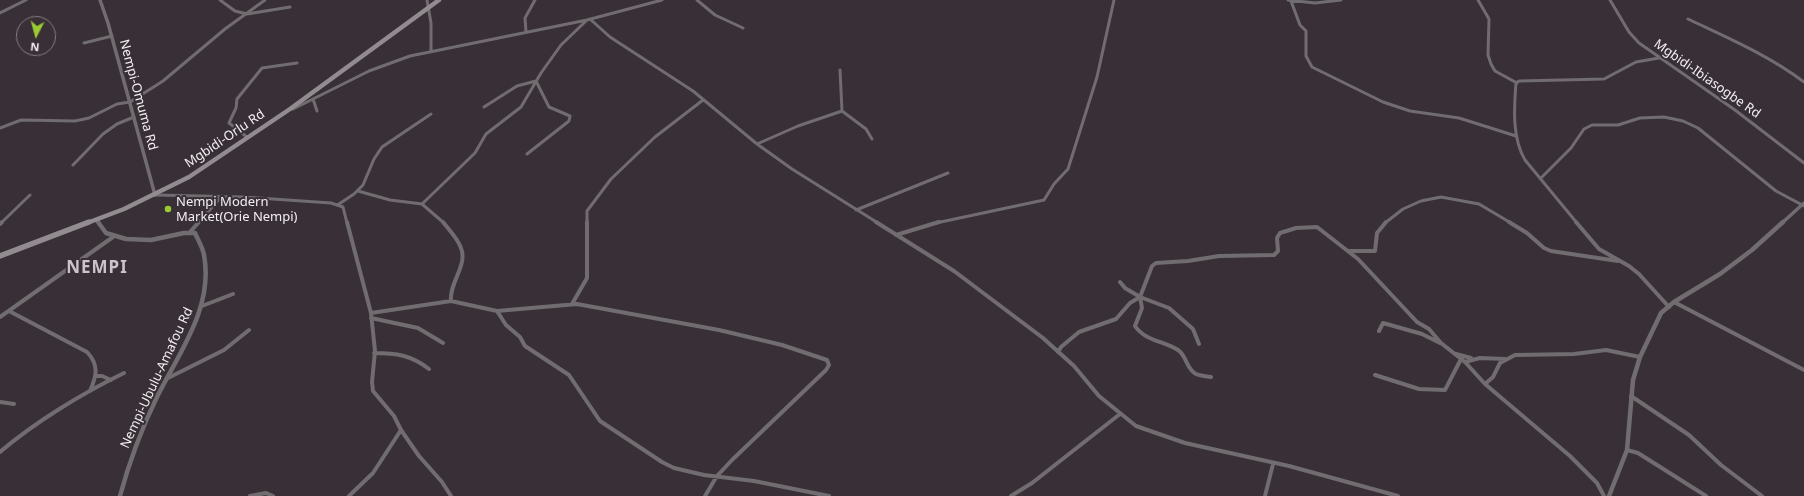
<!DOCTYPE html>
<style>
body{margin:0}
#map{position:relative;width:1804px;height:496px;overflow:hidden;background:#383036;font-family:"Noto Sans",sans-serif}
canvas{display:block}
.north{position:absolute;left:16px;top:16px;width:40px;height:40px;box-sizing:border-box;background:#383036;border:1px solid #837c81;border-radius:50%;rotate:186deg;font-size:11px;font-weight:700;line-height:16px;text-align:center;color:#f3eef2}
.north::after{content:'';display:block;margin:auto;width:14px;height:18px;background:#9bcb32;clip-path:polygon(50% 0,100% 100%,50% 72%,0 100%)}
</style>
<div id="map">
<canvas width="1804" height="496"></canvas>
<div class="north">N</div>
</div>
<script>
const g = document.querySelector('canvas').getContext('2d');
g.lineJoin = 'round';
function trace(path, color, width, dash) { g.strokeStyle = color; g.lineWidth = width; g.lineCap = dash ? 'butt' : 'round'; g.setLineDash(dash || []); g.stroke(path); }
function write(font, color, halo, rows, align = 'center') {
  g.font = font + ' "Noto Sans",sans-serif'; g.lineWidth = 4; g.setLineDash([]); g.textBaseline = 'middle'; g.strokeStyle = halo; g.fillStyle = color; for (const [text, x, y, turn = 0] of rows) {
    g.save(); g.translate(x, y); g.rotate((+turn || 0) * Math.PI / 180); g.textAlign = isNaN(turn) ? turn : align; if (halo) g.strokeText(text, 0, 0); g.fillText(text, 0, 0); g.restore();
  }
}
trace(new Path2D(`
 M220,0L235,11L247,14L290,7
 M427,0L431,23V50
 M697,0L715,15L743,28
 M1288,0L1315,3L1341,0
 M1478,0L1489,19L1488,55L1491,64L1495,71L1517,83
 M1610,0L1629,32L1639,43L1735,110L1804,163
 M1291,1L1300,25L1306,31V56L1312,67L1383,102L1410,111L1459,118L1516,136
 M0,13L26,0
 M590,19L610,37L693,91L757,144L792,169L878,223
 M1688,19C1728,38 1768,55 1804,82
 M526,32L525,18L535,0
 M84,43L112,36
 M313,99L317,111
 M484,107L517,86L536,81L549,107L570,116L569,121L527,154
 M293,109L369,71L410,56L587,20L662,0
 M842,111L866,129L872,139
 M0,128L21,120L75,121L89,118L117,104L130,102L163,81L225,29L265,0
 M247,137L229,123L236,108L237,99L262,68L297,63
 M757,144L798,126L842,111L840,70
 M73,165L103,134L117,124L134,117
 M1541,178L1571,148L1584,129L1592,125H1618L1640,118L1664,117L1683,121L1698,128L1776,191L1804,206
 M358,191L390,200L422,204L444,223
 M155,195L244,197L331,203L343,207L347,223
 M339,204L354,194L363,185L374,159L382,147L431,114
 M422,204L475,153L486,134L521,107L541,73L561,45L586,21
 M856,210L948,173
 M1,223L30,195
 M198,223L222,196
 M587,223V211L611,179L655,137L703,100
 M936,223L1044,200L1054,184L1068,169L1097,77L1114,0
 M1385,223L1403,209L1421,201L1441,197L1479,204L1511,223
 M1577,223L1525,160C1512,138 1514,108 1516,83L1519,81L1604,79L1636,62L1659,58`), '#706c6f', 3);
trace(new Path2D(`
 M347,222L371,313L375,351L372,382L373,391L394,416L401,430L419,456L442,482L451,496
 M443,222C449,230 458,239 461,248C468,265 449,283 451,301
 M876,222L954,271L1043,338L1074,366L1099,396L1136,426L1185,443L1289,466L1398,496
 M1509,222L1527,233L1544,248L1551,251L1618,261
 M1576,222L1599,249L1629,266L1639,274L1669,307
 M0,224L2,222
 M190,232L199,222
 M896,235L939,222
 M1349,251H1375L1377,233L1386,222
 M1120,282L1125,288L1140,297L1142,308L1135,326C1145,341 1164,341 1178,350C1187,356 1186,369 1196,374C1200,376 1206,376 1211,377
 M1140,297L1169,308L1193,329L1199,344
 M1674,302L1804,370
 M572,304L587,278V222
 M202,306L233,294
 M9,311L87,352C99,365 97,375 90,391
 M497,311L506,325L520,337L525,346L569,375L600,421L662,462L674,468L704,475L754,481L829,496
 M371,313L451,301L497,311L577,304L719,330L782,345L827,360L829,365L826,370L732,460L717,476L705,496
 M0,317L113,237
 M371,318L418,328L443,343
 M1379,331L1383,323L1422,334L1440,343
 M1058,352L1061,347L1079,332L1116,319L1130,303L1140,297L1152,266L1156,263L1188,261L1219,256L1274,255L1278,251L1277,238L1280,233L1296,228L1317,227L1358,259L1417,322L1429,329L1441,343L1465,362L1485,384L1570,456L1597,483L1604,496
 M374,353C396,353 411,355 429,369
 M1456,354L1471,358
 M1465,362L1480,358L1505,359
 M1375,375L1419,389L1445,390L1461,359
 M96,376H102L111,380
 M168,378L224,350L249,330
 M1485,384L1493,377L1500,363L1515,355L1574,354L1606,350L1640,357
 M1631,396L1689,435L1721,465L1762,496
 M0,402L14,404
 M1627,450L1638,453L1706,496
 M0,452C35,422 83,393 124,373
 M250,496L266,493L273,496
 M349,496L373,473L401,430
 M1011,496L1032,483L1120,414
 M1265,496L1273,464`), '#706c6f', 4);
trace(new Path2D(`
 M100,0L108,23L155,195
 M97,220L99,223
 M1782,223L1804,203`), '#706c6f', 3.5);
trace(new Path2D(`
 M98,222L106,233L126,239L151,240L184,233H195C198,240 203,248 204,255C214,308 178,354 156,399C141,430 129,463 120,496
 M1609,496L1627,450L1633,380L1640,357L1661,313L1674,302L1720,274L1752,250L1783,222`), '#706c6f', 4.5);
trace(new Path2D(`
 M87,223L124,209L189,177L290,109L439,0`), '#928c91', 4.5);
trace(new Path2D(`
 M0,256L89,222`), '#928c91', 5.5);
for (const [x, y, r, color] of [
 [168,209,4,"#9bcb32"]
]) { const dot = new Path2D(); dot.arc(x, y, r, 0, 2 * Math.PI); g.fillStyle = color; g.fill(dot); trace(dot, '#383036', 1.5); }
write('13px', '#f3eef2', '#383036', [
 ["Mgbidi-Ibiasogbe Rd",1707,79,35],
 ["Nempi-Omuma Rd",138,95,75],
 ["Mgbidi-Orlu Rd",225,139,-34],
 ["Nempi-Ubulu-Amafou Rd",157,378,-65]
]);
write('13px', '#f3eef2', '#383036', [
 ["Nempi Modern",176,202],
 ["Market(Orie Nempi)",176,217]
], 'left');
g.letterSpacing = '1px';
write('bold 17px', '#cdc3ca', '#383036', [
 ["NEMPI",97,268]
]);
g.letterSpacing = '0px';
</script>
